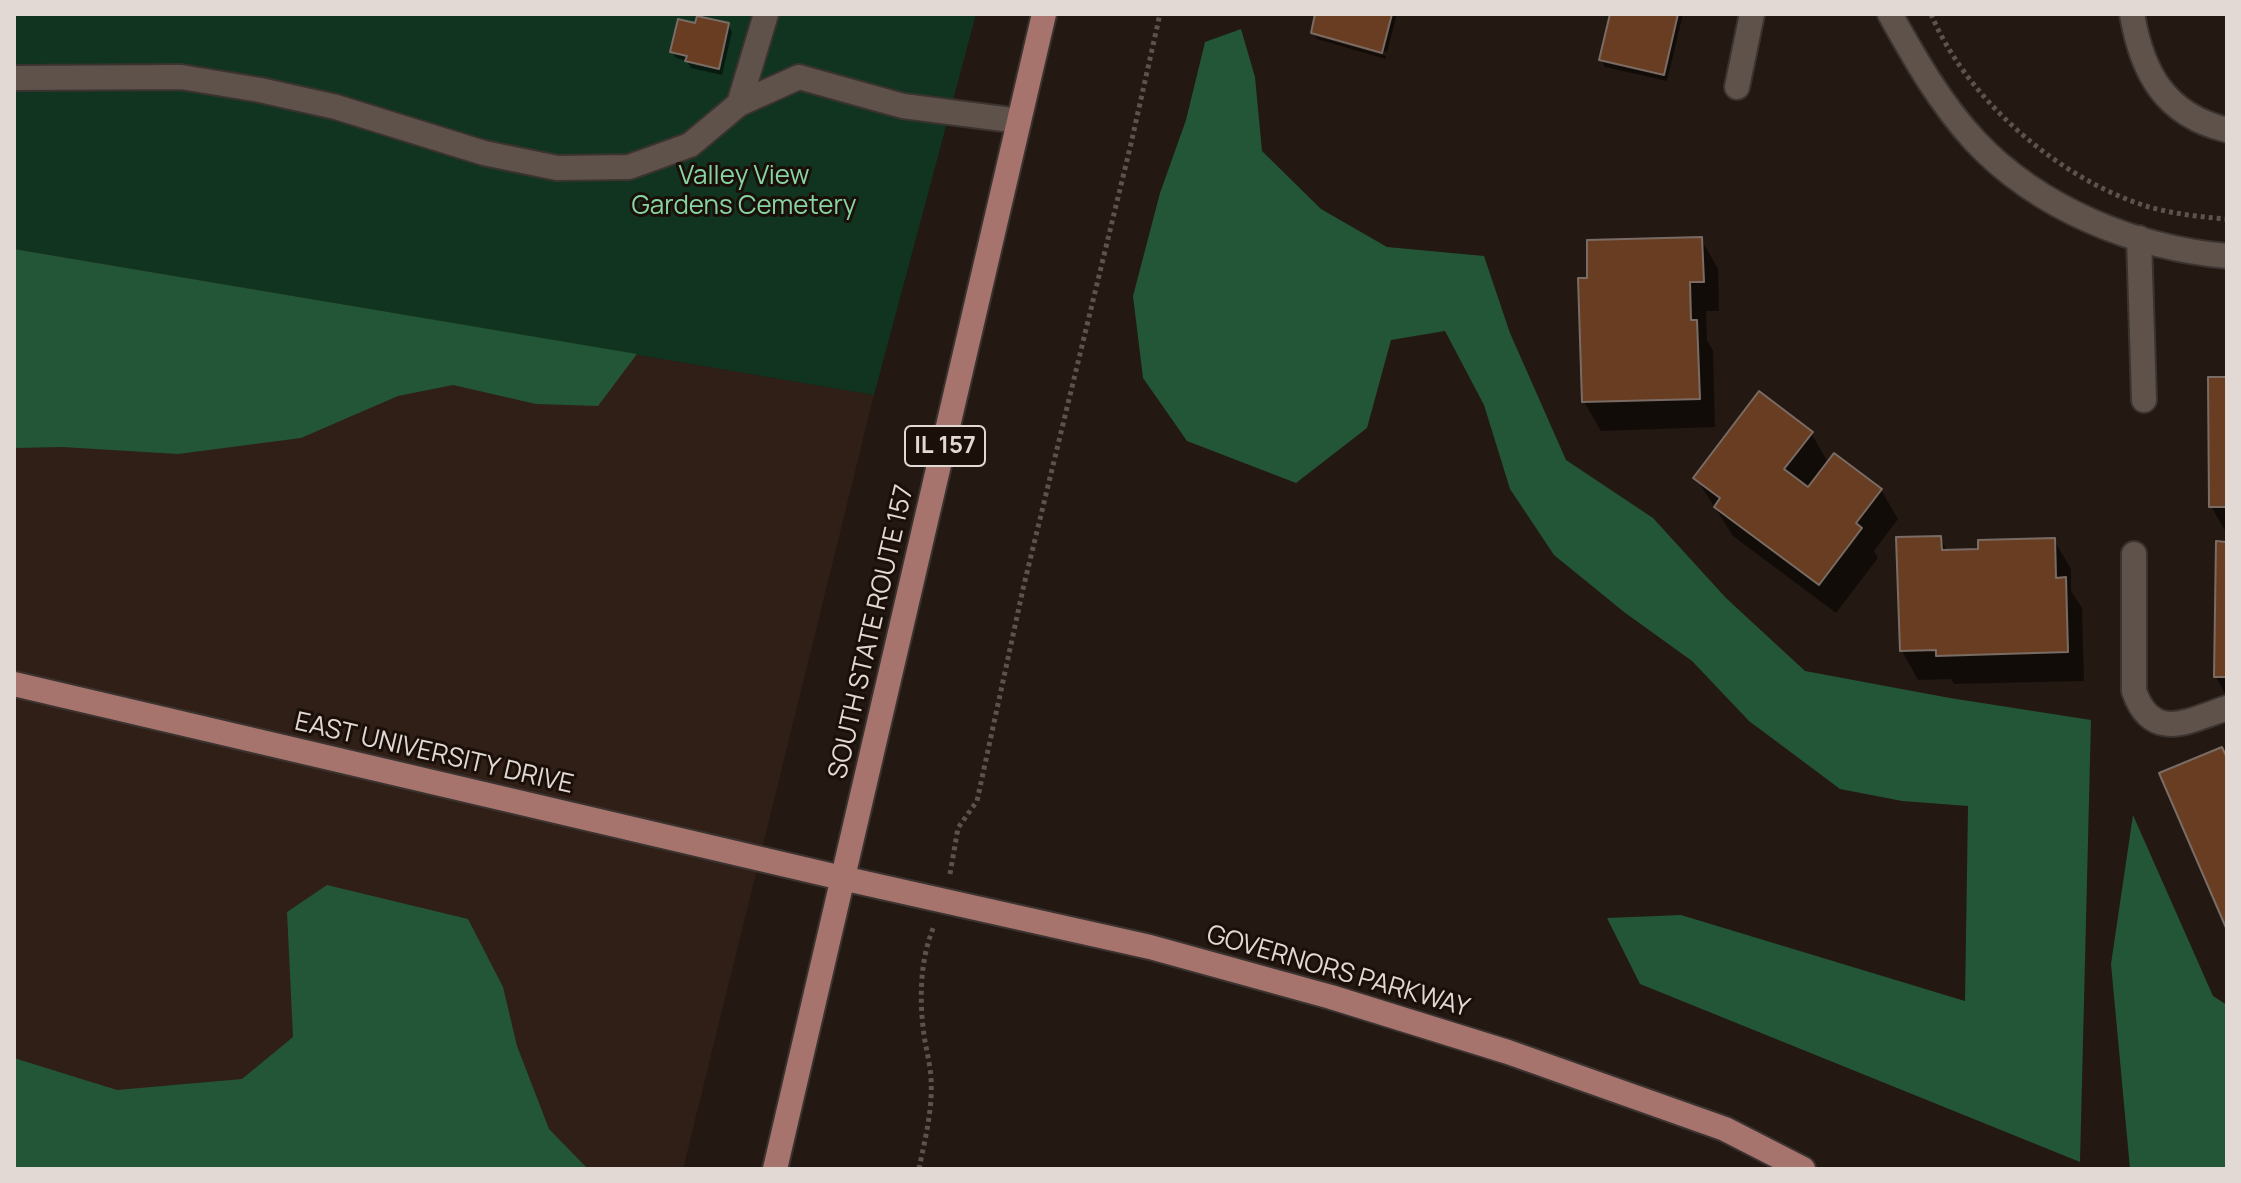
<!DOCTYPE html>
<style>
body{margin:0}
#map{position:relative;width:2241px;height:1183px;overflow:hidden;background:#231812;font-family:Manrope,sans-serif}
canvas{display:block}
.frame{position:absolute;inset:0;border:16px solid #e2d9d5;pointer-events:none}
</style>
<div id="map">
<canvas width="2241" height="1183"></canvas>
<div class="frame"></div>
</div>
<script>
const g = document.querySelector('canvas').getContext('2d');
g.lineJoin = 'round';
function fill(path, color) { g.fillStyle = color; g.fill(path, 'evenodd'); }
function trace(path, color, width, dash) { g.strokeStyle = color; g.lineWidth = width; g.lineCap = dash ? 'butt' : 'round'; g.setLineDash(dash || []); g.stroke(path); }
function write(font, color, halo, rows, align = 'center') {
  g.font = font + ' Manrope,sans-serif'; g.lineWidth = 6; g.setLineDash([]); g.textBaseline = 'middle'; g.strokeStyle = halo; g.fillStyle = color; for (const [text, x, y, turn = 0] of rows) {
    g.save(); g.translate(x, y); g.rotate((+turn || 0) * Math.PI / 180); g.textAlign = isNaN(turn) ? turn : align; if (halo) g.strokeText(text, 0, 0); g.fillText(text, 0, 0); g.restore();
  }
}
fill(new Path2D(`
 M14,249L874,395L683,1169H14Z`), '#301f16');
fill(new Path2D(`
 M14,14H976L874,395L14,249Z`), '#113420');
fill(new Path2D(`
 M1241,29L1255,77L1262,151L1321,209L1387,247L1484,256L1510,333L1566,460L1653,518L1726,598L1805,671L1950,698L2091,720L2080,1162L1640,984L1607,918L1681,915L1965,1001L1968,806L1902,801L1840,789L1749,721L1692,661L1624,612L1554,555L1510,489L1484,405L1445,331L1391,340L1367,428L1296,483L1187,441L1143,378L1133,296L1160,193L1186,120L1205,42Z
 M14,249L637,354L598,406L536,404L453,385L398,396L301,438L178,454L62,447L14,448Z
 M2133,815L2213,996L2227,1005V1169H2130L2111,964Z
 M327,885L468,919L503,987L517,1046L549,1129L588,1169H14V1058L117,1090L242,1079L293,1037L287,912Z`), '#235537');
fill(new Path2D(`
 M1317,14H1397L1387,52L1315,32V36L1386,56V59L1317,39L1313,32Z
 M1612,14H1683L1667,81L1605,67L1601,60Z
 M696,25H728L732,32L722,75L691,68L687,61L676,58L672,51Z
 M1701,239L1718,269L1719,311H1706L1707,340L1713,351L1715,427L1601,431L1584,402L1590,280Z
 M2227,379V529H2224L2211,506Z
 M1811,433L1829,464L1881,490L1898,519L1874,551L1878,558L1836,613L1733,536L1696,478Z
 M1940,538L1948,552L1980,551L2054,540L2071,569V591L2082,608L2084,681L1954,684L1951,679L1918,680L1902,651Z
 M2227,544V697L2216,677Z`), '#0007');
const building = new Path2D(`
 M1315,14H1392L1382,53L1311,33Z
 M1610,14H1678L1664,75L1599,60Z
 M697,16L729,23L719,69L685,61L687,56L670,52L678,19L695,23Z
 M1702,237L1704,282H1690L1691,320H1697L1700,399L1582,402L1578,278H1587V240Z
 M2208,377H2227V507H2209Z
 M1759,391L1813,432L1784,469L1808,487L1834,453L1882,489L1856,523L1862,528L1819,585L1714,507L1720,498L1693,478Z
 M1941,536L1942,550L1978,549V540L2055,538L2056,578L2066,577L2068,652L1936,656V650L1900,651L1896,537Z
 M2216,541L2227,542V677H2214Z
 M2222,747L2227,758V930L2159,773Z`);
fill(building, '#683d21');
trace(building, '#7a6c64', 2);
const minor = new Path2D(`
 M1890,14C1915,59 1940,103 1975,141C2039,209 2136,248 2227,256
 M2132,14C2142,73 2165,115 2227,130
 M14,78L181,77L260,90L336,107L484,153L557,168L629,167L690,145L739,104L766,14
 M1737,87L1752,14
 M739,104L799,77L903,106L1019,121
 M2139,238L2144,400
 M2134,554V691C2152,743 2188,721 2227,708`);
const major = new Path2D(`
 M14,684L842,878L1150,947L1331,997L1508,1052L1725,1129L1803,1169
 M775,1169L1044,14`);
trace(minor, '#3b3330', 28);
trace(major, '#3b3330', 28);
trace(new Path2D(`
 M1931,14C1967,100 2060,180 2149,207C2174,214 2201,217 2227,219
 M950,874L958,828L977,801L1023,589L1130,148L1160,14
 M919,1169C925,1139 933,1109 931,1078C930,1063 926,1049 924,1035C919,999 920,959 934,926`), '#5d534d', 5, [4, 4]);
trace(minor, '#5f524a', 24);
trace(major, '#a7746d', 24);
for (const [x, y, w] of [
 [945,446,80]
]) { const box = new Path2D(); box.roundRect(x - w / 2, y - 20, w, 40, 6); g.fillStyle = '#1a0f09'; g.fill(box); trace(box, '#e2d9d5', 2); }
write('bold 24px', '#e2d9d5', null, [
 ["IL 157",945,446]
]);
write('26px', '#87d4a3', '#1a0f09', [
 ["Valley View",744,177],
 ["Gardens Cemetery",744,207]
]);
write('26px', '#e2d9d5', '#1a0f09', [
 ["SOUTH STATE ROUTE 157",872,632,-77],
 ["EAST UNIVERSITY DRIVE",434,754,13],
 ["GOVERNORS PARKWAY",1338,972,16]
]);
</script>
